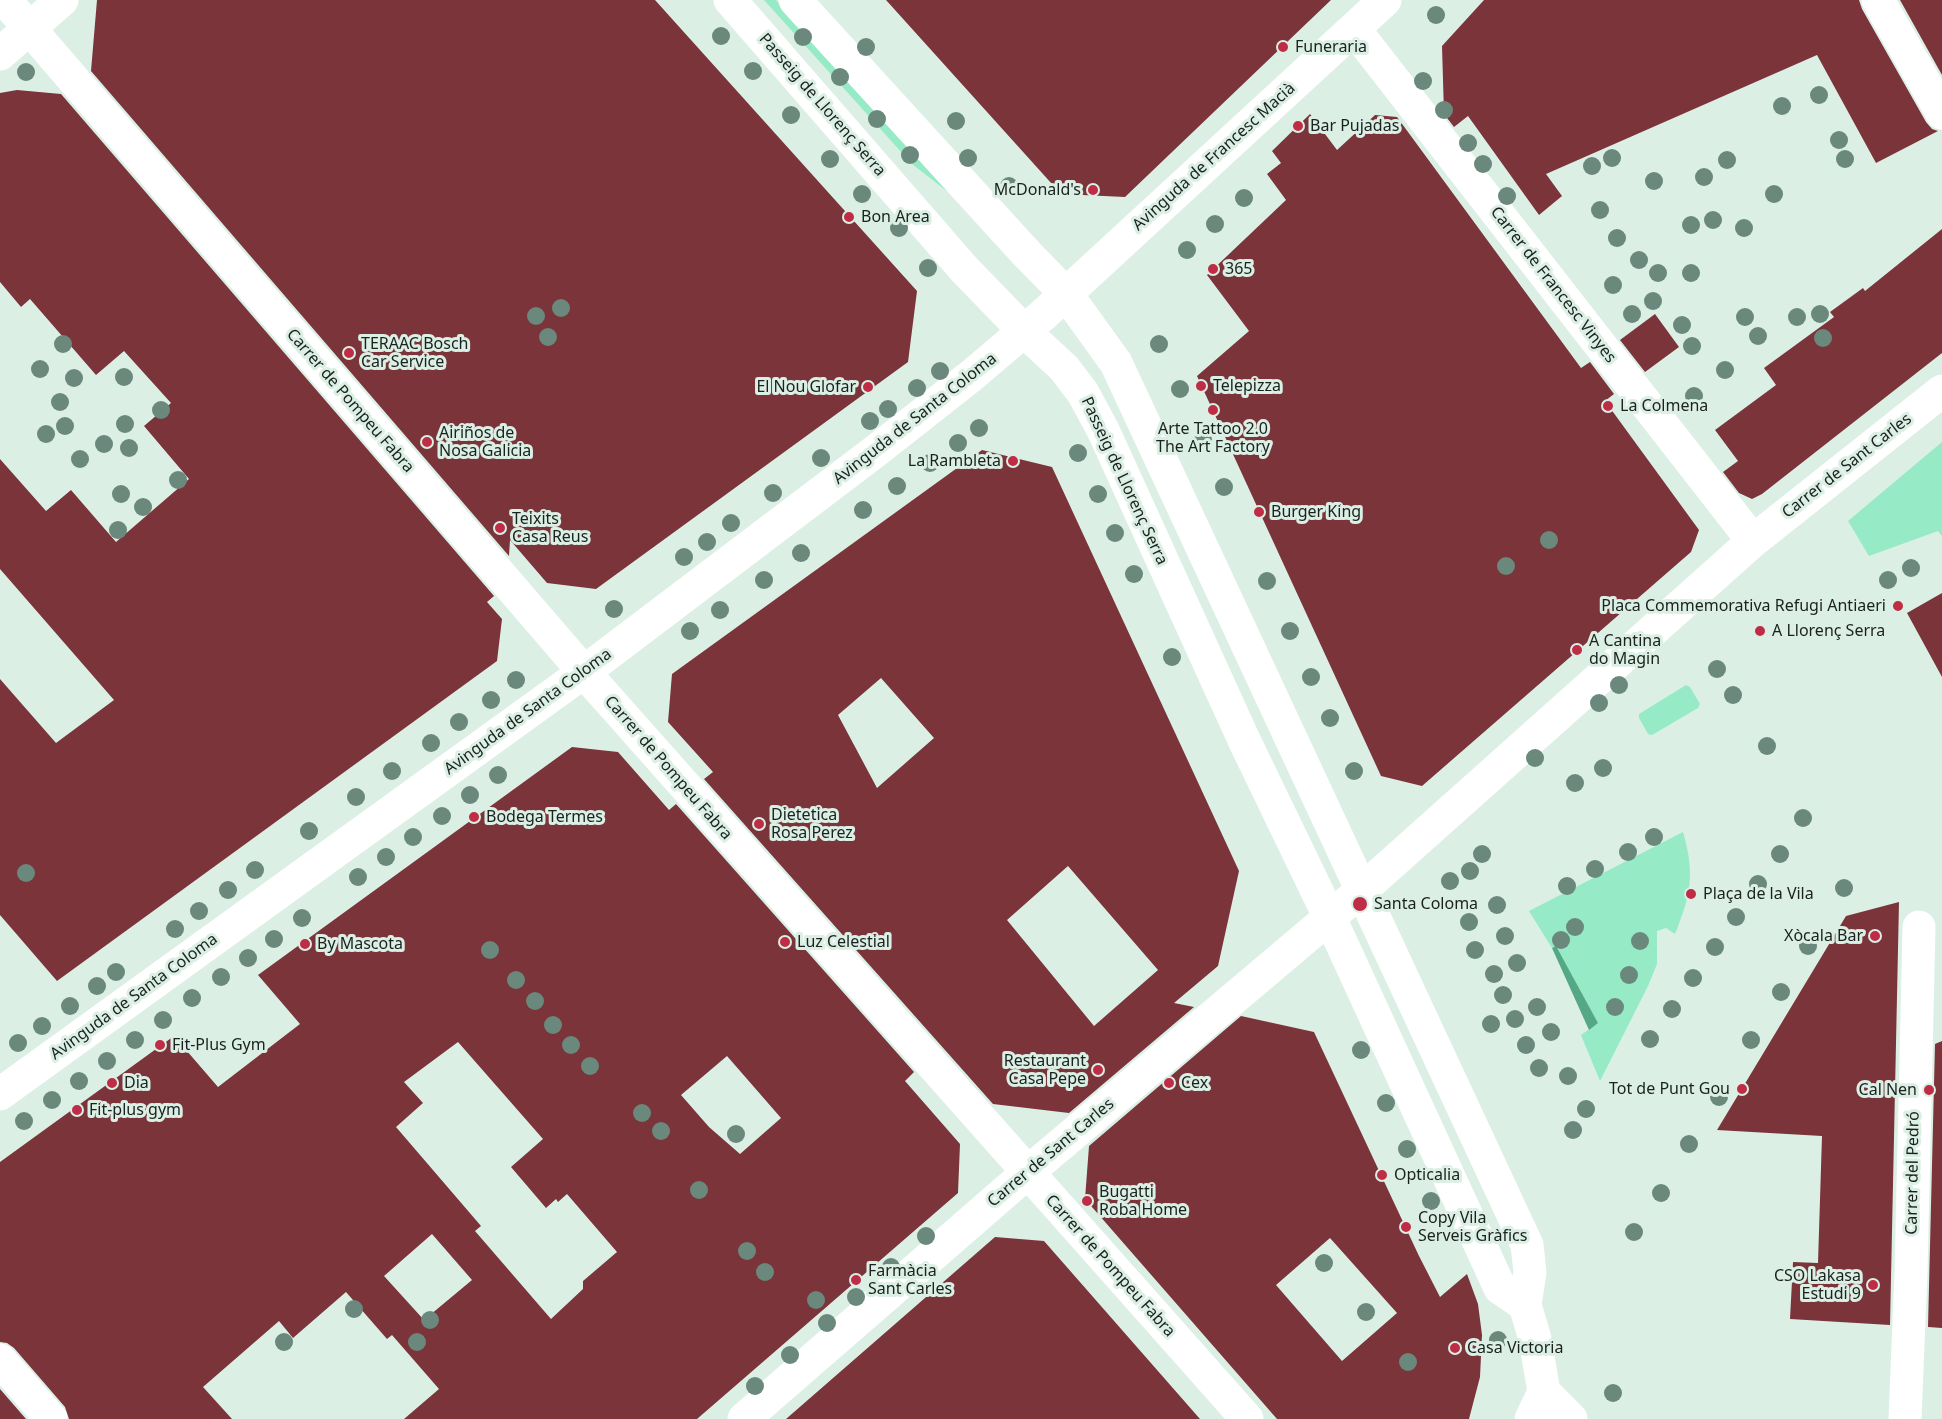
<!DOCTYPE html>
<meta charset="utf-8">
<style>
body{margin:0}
canvas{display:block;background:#dbefe5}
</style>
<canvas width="1942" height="1419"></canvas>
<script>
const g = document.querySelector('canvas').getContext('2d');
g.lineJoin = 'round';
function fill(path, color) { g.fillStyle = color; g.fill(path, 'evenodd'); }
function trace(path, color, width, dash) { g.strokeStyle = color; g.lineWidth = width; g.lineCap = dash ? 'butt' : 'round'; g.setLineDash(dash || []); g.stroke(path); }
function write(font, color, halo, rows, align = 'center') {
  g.font = font + ' "Noto Sans",sans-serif'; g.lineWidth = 6; g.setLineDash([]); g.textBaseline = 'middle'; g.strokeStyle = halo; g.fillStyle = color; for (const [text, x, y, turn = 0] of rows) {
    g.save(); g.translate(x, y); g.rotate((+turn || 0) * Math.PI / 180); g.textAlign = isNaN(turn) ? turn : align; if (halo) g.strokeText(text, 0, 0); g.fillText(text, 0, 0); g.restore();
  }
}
fill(new Path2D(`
 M764,0H776L948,192L912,164Z
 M1942,442V536L1938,531L1869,556L1848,521Z
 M1686,685L1690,687L1700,704L1698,708L1652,735L1648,734L1639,718V714Z
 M1683,832C1695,873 1691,895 1675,934L1666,928L1657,931V964L1648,986L1600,1081L1581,1035L1598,1023L1555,946L1552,948L1529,911Z`), '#97eac6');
fill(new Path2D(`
 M1556,946L1598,1023L1589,1030L1552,948Z`), '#54a886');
fill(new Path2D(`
 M97,0H655L917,291L908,362L596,589L547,583L510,540L509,556L91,71Z
 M886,0H1331L1125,197L1061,194Z
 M1484,0H1859L1862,9L1926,122L1932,129L1938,131L1876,163L1817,55L1546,174L1562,196L1539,215L1468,116L1454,127L1444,114L1442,46Z
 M1900,0H1942V75Z
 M17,90L61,94L494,596L487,602L502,619L497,661L57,981L0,915V679L56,743L114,700L0,569V459L46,511L71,490L116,542L189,479L144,426L171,403L124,351L96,375L30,299L21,307L0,282V93Z
 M1310,114L1337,150L1375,115L1397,117L1581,368L1590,362L1614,394L1605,401L1699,530L1691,552L1422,786L1381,776L1197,376L1249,331L1207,275L1286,200L1267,174L1281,163L1272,151Z
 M1942,229V353L1762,494L1752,499L1739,493L1723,472L1738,461L1715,430L1776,385L1764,368L1834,317L1830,312L1863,288L1865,291Z
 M1655,314L1679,347L1645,372L1620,340Z
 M982,450L1052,467L1239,871L1218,966L1174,1003L1194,1007L1069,1113L993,1104L704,779L713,772L668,722L672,674ZM881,678L934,738L877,788L838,715ZM1068,866L1158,970L1094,1026L1007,920Z
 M1942,593V677L1907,613Z
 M572,747L618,752L669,810L676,804L914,1072L905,1081L960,1144L958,1193L697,1419H404L439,1389L392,1335L387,1339L346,1292L293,1338L279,1321L203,1387L232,1419H69L65,1407L14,1348L7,1343L0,1342V1162L174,1036L218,1087L300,1024L258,975ZM458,1042L543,1139L511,1167L546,1208L556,1199L558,1202L567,1194L617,1252L583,1281V1289L551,1319L475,1231L481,1226L396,1127L423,1103L404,1082ZM727,1056L781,1118L740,1154L709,1127L681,1095ZM432,1234L472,1280L424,1320L384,1276Z
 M1899,902L1890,1325L1790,1319L1793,1262L1818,1263L1822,1136L1717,1130L1846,916Z
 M1241,1016L1314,1032L1419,1256L1440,1297L1467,1274L1478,1304L1482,1335L1480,1377L1469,1419H1277L1085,1199L1089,1146ZM1330,1238L1397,1313L1342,1361L1276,1285Z
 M1942,1041V1328L1928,1327L1935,1044Z
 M995,1237L1044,1241L1200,1419H786Z
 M0,1389L26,1419H0Z`), '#7a343a');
trace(new Path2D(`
 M5,0L584,672L1247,1419
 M1878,0L1942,113
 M1354,29L1753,541
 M0,54L62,0
 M0,1094L584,672L873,453L971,376L1043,315
 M0,1360L51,1419
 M744,1419L1027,1173L1362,890L1753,541L1942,391
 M1905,1419L1911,1272L1919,927`), '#fff', 33);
trace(new Path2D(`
 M730,0L964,269L1025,332L1064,368L1083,393L1103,430L1244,740L1329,916L1500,1288L1525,1305
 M795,0L1027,254L1067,295L1116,363L1527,1245L1530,1272L1525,1305L1535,1339L1544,1392L1571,1419
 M1043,315L1385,0
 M1531,1419L1544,1392`), '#fff', 33);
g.fillStyle = '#6a887c';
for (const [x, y] of [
 [1436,15],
 [721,36],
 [803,37],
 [866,47],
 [753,71],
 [26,72],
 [840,77],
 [1423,81],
 [1819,95],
 [1782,106],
 [1444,110],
 [791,115],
 [877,119],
 [956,121],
 [1839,140],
 [1468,143],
 [910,155],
 [968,158],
 [1612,158],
 [830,159],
 [1845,159],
 [1727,160],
 [1483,164],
 [1592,166],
 [1704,177],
 [1654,181],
 [1009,186],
 [862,194],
 [1774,194],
 [1507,196],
 [1244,198],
 [1600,210],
 [1713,220],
 [1215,224],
 [1691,225],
 [899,228],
 [1744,228],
 [1617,238],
 [1187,250],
 [1639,260],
 [928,268],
 [1658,273],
 [1691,273],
 [1613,285],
 [1653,301],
 [561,308],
 [1632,314],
 [1820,314],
 [536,316],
 [1745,317],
 [1797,317],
 [1682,325],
 [1758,336],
 [548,337],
 [1823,338],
 [63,344],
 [1159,344],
 [1692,346],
 [40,369],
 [1725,370],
 [940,371],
 [124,377],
 [74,378],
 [917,388],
 [1180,389],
 [1694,396],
 [60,402],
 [888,409],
 [161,410],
 [870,421],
 [125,424],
 [65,426],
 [979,428],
 [46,434],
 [1203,440],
 [958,443],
 [104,444],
 [129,448],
 [1078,453],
 [821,458],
 [80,459],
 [930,463],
 [178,480],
 [897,486],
 [1224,487],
 [773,493],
 [121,494],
 [1098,494],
 [143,507],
 [863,510],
 [731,523],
 [118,530],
 [1115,533],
 [1549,540],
 [707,542],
 [801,553],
 [684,557],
 [1506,566],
 [1911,568],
 [1134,574],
 [764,580],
 [1888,580],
 [1267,581],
 [614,609],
 [720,610],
 [690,631],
 [1290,631],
 [1172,657],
 [1717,669],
 [1311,677],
 [516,680],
 [1619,685],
 [1733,695],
 [491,700],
 [1599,703],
 [1330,718],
 [459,722],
 [431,743],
 [1767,746],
 [1535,758],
 [1603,768],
 [392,771],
 [1354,771],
 [498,775],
 [1575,783],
 [470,795],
 [356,797],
 [442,816],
 [1803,818],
 [309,831],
 [413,837],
 [1654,837],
 [1628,852],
 [1482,854],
 [1780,854],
 [386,857],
 [1595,869],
 [255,870],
 [1470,871],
 [26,873],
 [358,877],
 [1450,881],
 [1758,884],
 [1567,886],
 [1844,888],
 [228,890],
 [1497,905],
 [199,911],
 [1736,917],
 [302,918],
 [1469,922],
 [1575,927],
 [175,929],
 [1505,936],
 [274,939],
 [1561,940],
 [1640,941],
 [1808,946],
 [1715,947],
 [490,950],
 [1475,950],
 [248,958],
 [1517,963],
 [116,972],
 [1494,974],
 [1629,975],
 [221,977],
 [1693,978],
 [516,980],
 [97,986],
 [1781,992],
 [1503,995],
 [192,998],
 [535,1001],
 [70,1006],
 [1537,1007],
 [1615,1007],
 [1672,1009],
 [1515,1019],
 [163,1020],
 [1491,1024],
 [553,1025],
 [42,1026],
 [1551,1032],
 [1650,1039],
 [135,1040],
 [1751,1040],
 [18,1043],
 [571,1045],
 [1526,1045],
 [1361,1050],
 [107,1061],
 [590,1066],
 [1539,1068],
 [1568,1076],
 [79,1081],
 [1719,1097],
 [52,1100],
 [1386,1103],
 [1586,1109],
 [642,1113],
 [24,1121],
 [1573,1130],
 [661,1131],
 [736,1134],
 [1689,1144],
 [1407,1149],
 [699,1190],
 [1661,1193],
 [1431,1201],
 [1634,1232],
 [926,1236],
 [747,1251],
 [1324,1263],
 [891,1267],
 [765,1272],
 [856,1297],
 [816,1300],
 [354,1309],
 [1366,1312],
 [430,1320],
 [827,1323],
 [1498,1340],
 [284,1342],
 [417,1342],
 [790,1355],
 [1408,1362],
 [755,1386],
 [1613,1393]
]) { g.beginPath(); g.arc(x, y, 9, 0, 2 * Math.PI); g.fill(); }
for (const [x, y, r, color] of [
 [1283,47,6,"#be2d45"],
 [1298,126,6,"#be2d45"],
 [1093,190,6,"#be2d45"],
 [849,217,6,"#be2d45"],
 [1213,269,6,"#be2d45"],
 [349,353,6,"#be2d45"],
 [1201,386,6,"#be2d45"],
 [868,387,6,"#be2d45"],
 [1608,406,6,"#be2d45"],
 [1213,410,6,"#be2d45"],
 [427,442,6,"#be2d45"],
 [1013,461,6,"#be2d45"],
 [1259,512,6,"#be2d45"],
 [500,528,6,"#be2d45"],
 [1898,606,6,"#be2d45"],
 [1760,631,6,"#be2d45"],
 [1577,650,6,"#be2d45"],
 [474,817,6,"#be2d45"],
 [759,824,6,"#be2d45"],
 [1691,894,6,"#be2d45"],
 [1360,904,8,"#be2d45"],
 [1875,936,6,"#be2d45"],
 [785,942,6,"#be2d45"],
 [305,944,6,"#be2d45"],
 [160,1045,6,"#be2d45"],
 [1098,1070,6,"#be2d45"],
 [112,1083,6,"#be2d45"],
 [1169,1083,6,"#be2d45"],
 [1742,1089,6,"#be2d45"],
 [1929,1090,6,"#be2d45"],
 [77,1110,6,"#be2d45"],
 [1382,1175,6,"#be2d45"],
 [1087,1201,6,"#be2d45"],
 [1406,1227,6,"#be2d45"],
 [856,1280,6,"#be2d45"],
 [1873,1285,6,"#be2d45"],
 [1455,1348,6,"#be2d45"]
]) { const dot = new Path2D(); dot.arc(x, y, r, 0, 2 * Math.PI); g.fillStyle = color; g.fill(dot); trace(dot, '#dbefe5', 2); }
write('16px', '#1a211e', '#dbefe5', [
 ["Funeraria",1295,47],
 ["Bar Pujadas",1310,126],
 ["McDonald's",1081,190,"right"],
 ["Bon Area",861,217],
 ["365",1225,269],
 ["TERAAC Bosch",361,344],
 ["Car Service",361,362],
 ["Telepizza",1213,386],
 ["El Nou Glofar",856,387,"right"],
 ["La Colmena",1620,406],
 ["Arte Tattoo 2.0",1213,429,"center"],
 ["The Art Factory",1213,447,"center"],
 ["Airiños de",439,433],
 ["Nosa Galicia",439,451],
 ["La Rambleta",1001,461,"right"],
 ["Burger King",1271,512],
 ["Teixits",512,519],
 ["Casa Reus",512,537],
 ["Placa Commemorativa Refugi Antiaeri",1886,606,"right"],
 ["A Llorenç Serra",1772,631],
 ["A Cantina",1589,641],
 ["do Magin",1589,659],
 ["Dietetica",771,815],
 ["Rosa Perez",771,833],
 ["Bodega Termes",486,817],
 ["Plaça de la Vila",1703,894],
 ["Santa Coloma",1374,904],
 ["Xòcala Bar",1863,936,"right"],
 ["Luz Celestial",797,942],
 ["By Mascota",317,944],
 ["Fit-Plus Gym",172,1045],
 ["Restaurant",1086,1061,"right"],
 ["Casa Pepe",1086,1079,"right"],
 ["Dia",124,1083],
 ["Cex",1181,1083],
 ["Tot de Punt Gou",1730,1089,"right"],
 ["Cal Nen",1917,1090,"right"],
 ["Fit-plus gym",89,1110],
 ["Opticalia",1394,1175],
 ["Bugatti",1099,1192],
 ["Roba Home",1099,1210],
 ["Copy Vila",1418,1218],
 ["Serveis Gràfics",1418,1236],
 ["Farmàcia",868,1271],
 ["Sant Carles",868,1289],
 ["CSO Lakasa",1861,1276,"right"],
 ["Estudi 9",1861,1294,"right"],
 ["Casa Victoria",1467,1348]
], 'left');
write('16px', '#1a211e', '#dbefe5', [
 ["Passeig de Llorenç Serra",822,105,49],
 ["Avinguda de Francesc Macià",1214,157,-42],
 ["Carrer de Francesc Vinyes",1553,285,52],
 ["Carrer de Pompeu Fabra",350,401,49],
 ["Avinguda de Santa Coloma",915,419,-38],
 ["Carrer de Sant Carles",1847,466,-38],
 ["Passeig de Llorenç Serra",1124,481,65],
 ["Avinguda de Santa Coloma",528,712,-36],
 ["Carrer de Pompeu Fabra",668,768,49],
 ["Avinguda de Santa Coloma",134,997,-36],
 ["Carrer de Sant Carles",1051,1153,-40],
 ["Carrer del Pedró",1913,1173,-89],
 ["Carrer de Pompeu Fabra",1110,1266,48]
]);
</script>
